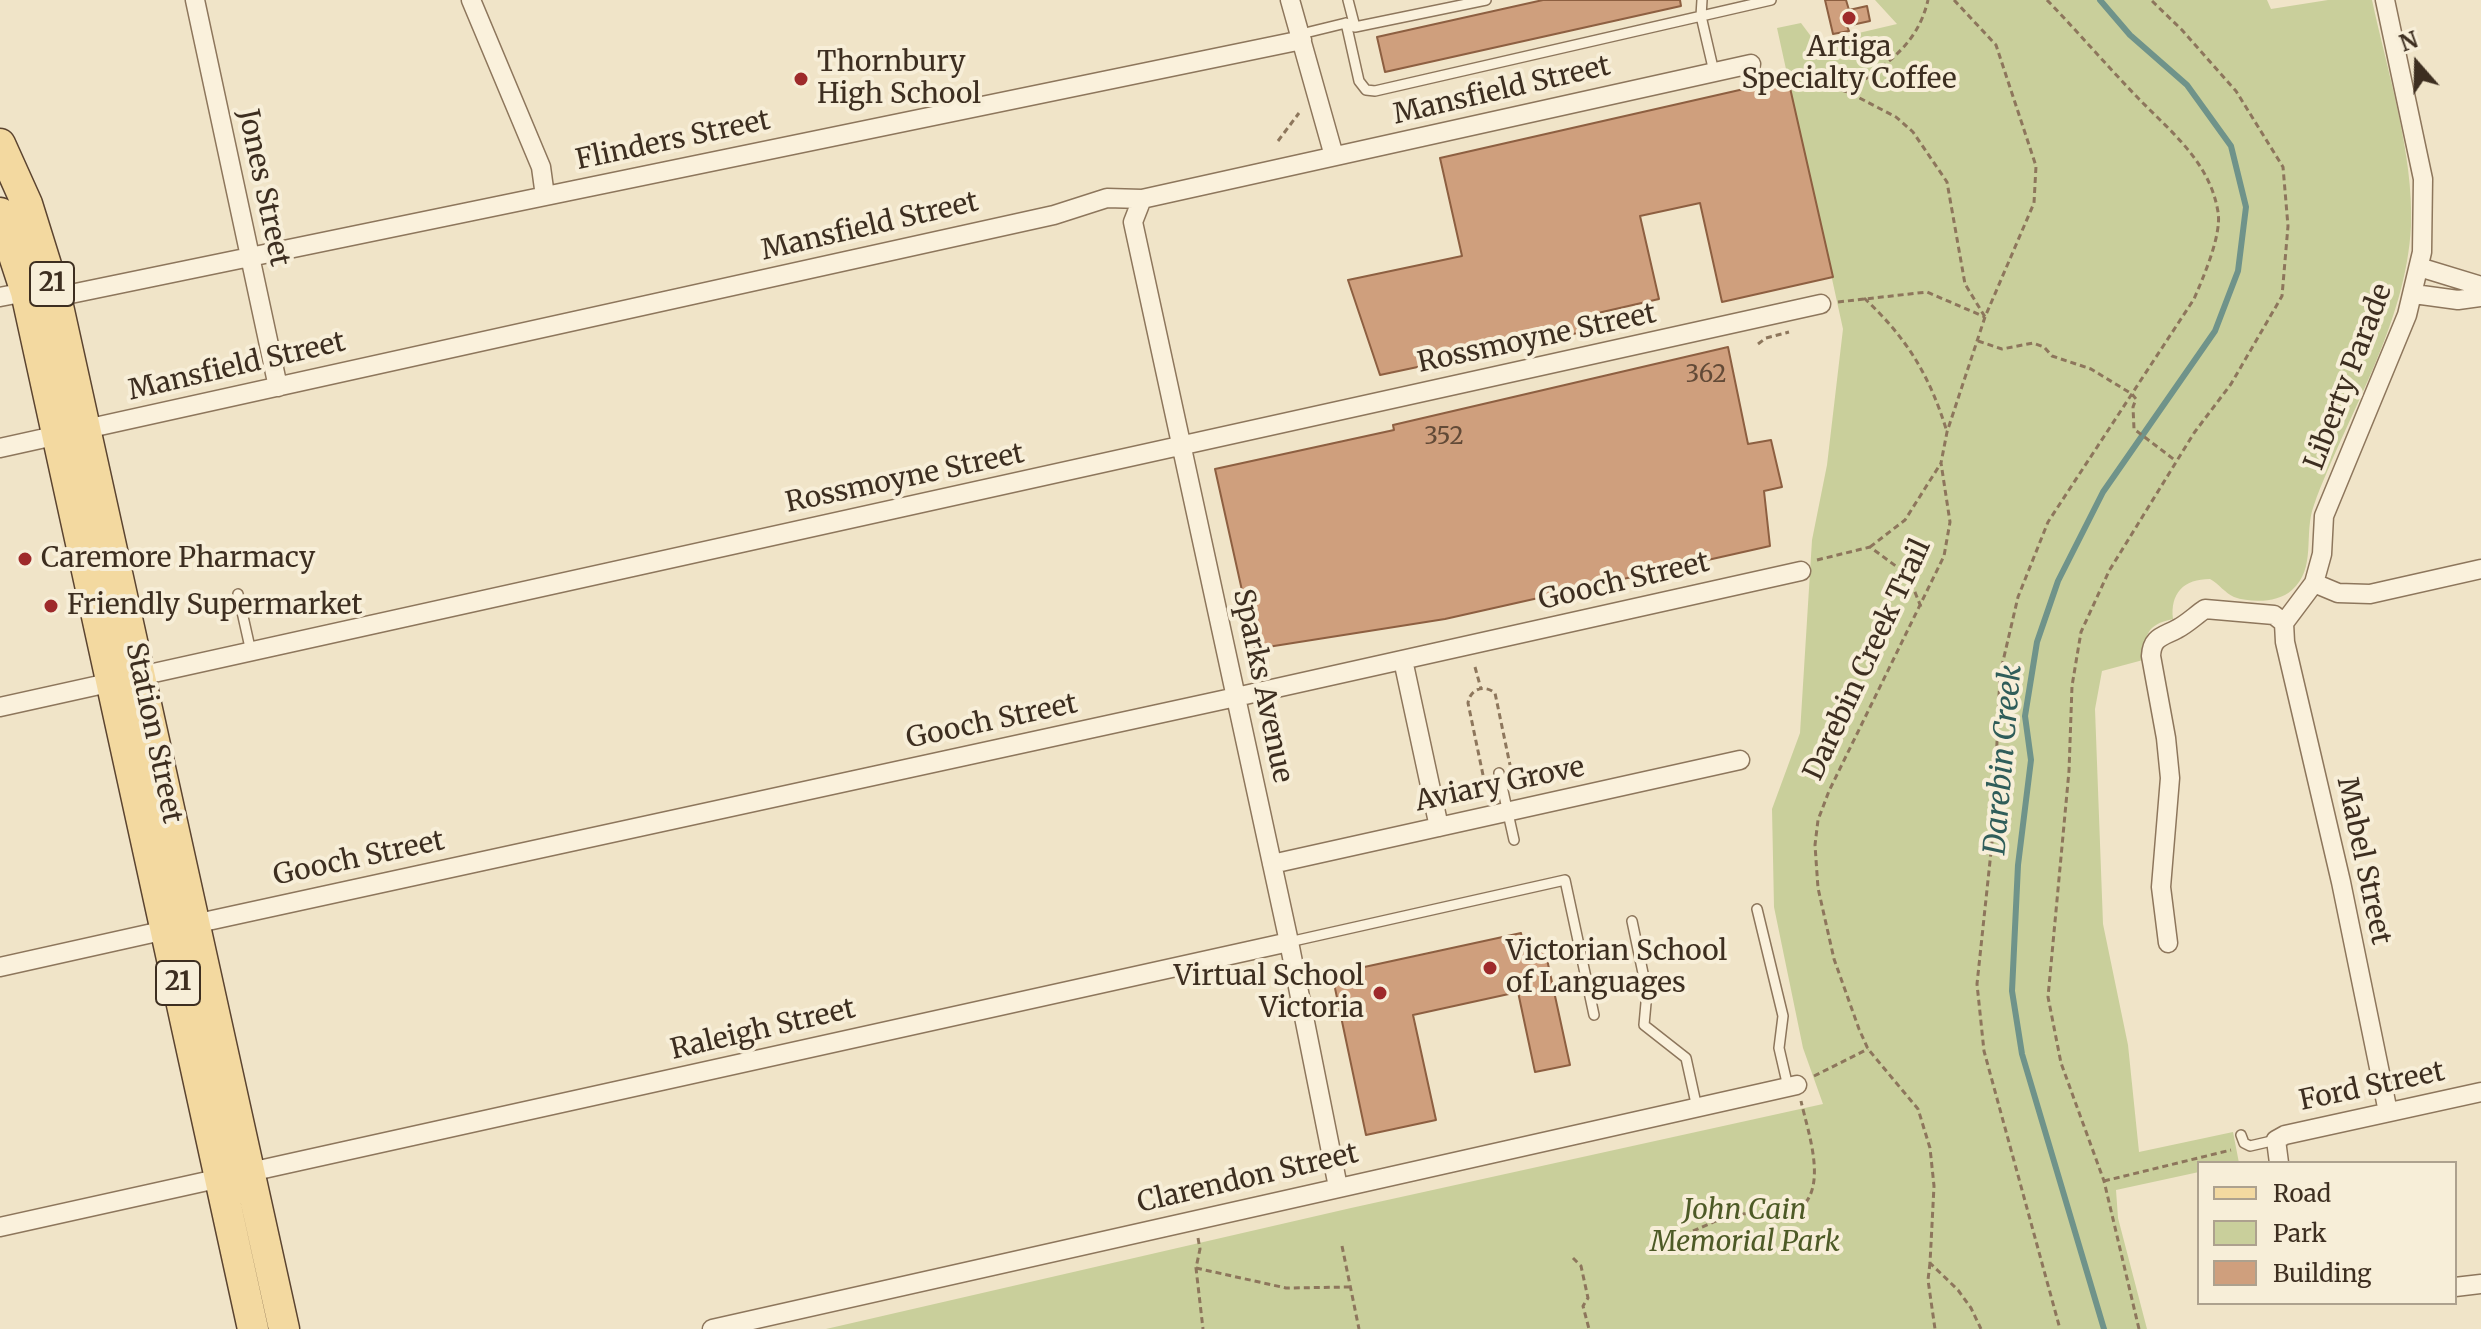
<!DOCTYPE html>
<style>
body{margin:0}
#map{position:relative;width:2481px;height:1329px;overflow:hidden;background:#f0e4c8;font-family:Merriweather,serif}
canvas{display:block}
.legend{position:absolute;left:2197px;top:1161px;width:260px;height:144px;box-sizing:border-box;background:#f7eed8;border:2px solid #ada18e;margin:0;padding:10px 14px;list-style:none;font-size:24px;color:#3d2e20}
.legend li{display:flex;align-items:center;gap:16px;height:40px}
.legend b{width:40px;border:2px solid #ada18e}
.north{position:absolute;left:2377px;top:24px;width:80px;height:80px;-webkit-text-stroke:6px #f7eed8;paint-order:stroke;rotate:340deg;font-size:22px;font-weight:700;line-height:32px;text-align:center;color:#3d2e20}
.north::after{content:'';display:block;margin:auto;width:28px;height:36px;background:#3d2e20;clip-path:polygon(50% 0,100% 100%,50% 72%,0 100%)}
</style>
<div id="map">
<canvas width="2481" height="1329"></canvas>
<ul class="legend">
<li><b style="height:10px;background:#f3d9a0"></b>Road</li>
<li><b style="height:22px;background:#c9cf9b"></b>Park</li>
<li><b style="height:22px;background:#cf9f7d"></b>Building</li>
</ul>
<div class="north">N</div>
</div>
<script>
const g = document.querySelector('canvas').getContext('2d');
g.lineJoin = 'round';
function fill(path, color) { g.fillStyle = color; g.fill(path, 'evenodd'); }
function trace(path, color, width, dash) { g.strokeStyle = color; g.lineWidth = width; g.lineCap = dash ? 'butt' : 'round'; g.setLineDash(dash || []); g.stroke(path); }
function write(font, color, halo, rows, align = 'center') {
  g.font = font + ' Merriweather,serif'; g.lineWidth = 8; g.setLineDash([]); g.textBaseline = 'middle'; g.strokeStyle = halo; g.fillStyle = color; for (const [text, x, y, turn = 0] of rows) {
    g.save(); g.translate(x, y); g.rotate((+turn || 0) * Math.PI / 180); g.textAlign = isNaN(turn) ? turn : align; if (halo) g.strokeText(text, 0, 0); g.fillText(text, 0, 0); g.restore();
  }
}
fill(new Path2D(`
 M1875,0H2267L2271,9L2328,0H2372C2387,70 2414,155 2411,226C2406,325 2347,415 2314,505C2303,534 2317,568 2292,590C2278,603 2251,603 2234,597C2225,593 2219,584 2210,579C2184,579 2170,593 2173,619C2145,625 2146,635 2143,660L2102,671L2095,709L2103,924L2128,1045L2139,1152L2233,1132L2239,1163H2199V1172L2116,1190L2118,1218L2147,1329H826L1351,1208L1823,1104L1803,1048L1774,907L1772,809L1800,733L1812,540L1827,465L1843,329L1777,28L1801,23L1816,43L1897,24Z`), '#c9cf9b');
trace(new Path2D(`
 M2100,0L2130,35L2187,85L2231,146L2246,207L2238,271L2215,331L2103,492L2058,581L2037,642L2025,716L2031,760L2018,865L2012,991L2022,1054L2104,1329`), '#6f938a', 6);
const building = new Path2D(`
 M1543,0H1680L1681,6L1385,72L1377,37Z
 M1825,0H1846L1849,10L1867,6L1870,21L1847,26L1849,31L1833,34Z
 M1788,79L1833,277L1722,302L1700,203L1640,216L1659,299L1598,313L1601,328L1380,375L1348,280L1462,256L1440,158Z
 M1728,347L1748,444L1771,440L1782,487L1764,491L1770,546L1445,619L1255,649L1215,469L1394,430L1393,425Z
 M1521,933L1525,954L1545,950L1570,1065L1535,1072L1518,992L1413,1015L1436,1120L1366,1135L1332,974Z`);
fill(building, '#cf9f7d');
trace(building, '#8d5f41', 2);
const service = new Path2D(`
 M1348,0L1355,27
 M1702,0L1701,16L1714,72
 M1346,23L1359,81L1366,90L1375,91L1771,0
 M1301,34L1346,23L1355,27L1486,0
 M238,594L251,652
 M1499,773L1514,840
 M1757,909L1783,1016L1779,1048L1788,1087
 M1632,921L1647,992L1644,1025L1686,1058L1697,1108
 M1289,942L1565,880L1594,1015
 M2241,1135L2244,1143L2250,1146L2276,1140`);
const minor = new Path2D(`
 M195,0L278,387
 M471,0L541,167L545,196
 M1290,0L1334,156
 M1142,199L1133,222L1289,942L1338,1187
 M2419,267L2481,286
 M2414,294L2458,300L2481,297
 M0,297L26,292
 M56,297L1302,40
 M0,448L1054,215L1107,198L1142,199L1751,64
 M2314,583L2322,554L2324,516L2407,315L2422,252L2423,179L2385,0
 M2284,623L2285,642L2341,882L2388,1112
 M1403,660L1439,827
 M0,707L1821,304
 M1272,864L1740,760
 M194,924L1236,697L1801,571
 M2168,943L2161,887L2170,778L2166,738L2151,656C2152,637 2162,637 2177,629C2187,624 2196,615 2205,609L2274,615L2284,623L2314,583L2338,593L2370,594L2481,569
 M0,967L166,930
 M2279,1163L2276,1140L2285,1135L2481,1092
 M250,1172L1289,942
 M0,1227L221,1178
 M2455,1287L2481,1284
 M712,1329L1797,1085`);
const primary = new Path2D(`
 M0,144L27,204L56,297L284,1329
 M0,213L26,292L253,1329`);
trace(service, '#8d765c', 12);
trace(minor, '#8d765c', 21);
trace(primary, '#5b4430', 33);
trace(new Path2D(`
 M1954,0L1996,45L2036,166L2034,203L1985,317L1947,432L1941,463L1950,522L1944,556L1829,791L1818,820L1815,845L1818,888L1834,959L1859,1029L1868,1049L1918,1109L1930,1148L1934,1186L1930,1263L1958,1290L1971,1308L1981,1329
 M2047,0C2078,32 2107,66 2139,99C2171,132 2210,162 2218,212C2222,235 2203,278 2194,299L2048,522L2018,597L2000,674L1993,833L1977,984L1984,1051L2060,1329
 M1793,77L1848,92L1896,117L1913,132L1947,182L1965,284L1985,317
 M1849,91C1885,64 1917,47 1928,0
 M1278,141L1299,113
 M1864,298C1907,338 1930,376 1947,432
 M1838,302L1927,292L1985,317
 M1978,341L2002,349L2033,343L2044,347L2052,356L2091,369L2132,394L2136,399L2133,407L2134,429L2176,461
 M1758,344L1766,338L1789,332
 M1870,547L1905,520L1941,463
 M1817,560L1870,547L1908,575L1921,607
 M1475,667L1481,689
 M1483,775L1468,703C1470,689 1484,684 1495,693L1510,765
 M1814,1076L1868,1049
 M2104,1181L2231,1150
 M1693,1231C1708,1225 1724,1216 1740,1214C1756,1212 1773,1220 1789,1214C1833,1199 1808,1133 1801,1101
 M1198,1238L1200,1249L1196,1268L1203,1329
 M1342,1246L1359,1329
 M1573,1258L1581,1266L1588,1298L1583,1306L1589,1329
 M1930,1263L1928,1280L1935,1329
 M1196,1268L1286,1288L1350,1287
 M2139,1329L2104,1181L2061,1063L2048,997L2069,771L2072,686L2081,632L2109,571L2194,433L2231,384L2282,296L2288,226L2283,167L2236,91L2182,30L2151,0`), '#8d765c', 3, [6, 4]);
trace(service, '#faf1dc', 9);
trace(minor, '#faf1dc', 18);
trace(primary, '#f3d9a0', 30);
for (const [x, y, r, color] of [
 [1849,18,8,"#9e2a2b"],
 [801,79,8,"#9e2a2b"],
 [25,559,8,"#9e2a2b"],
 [51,606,8,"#9e2a2b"],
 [1490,968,8,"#9e2a2b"],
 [1380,993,8,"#9e2a2b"]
]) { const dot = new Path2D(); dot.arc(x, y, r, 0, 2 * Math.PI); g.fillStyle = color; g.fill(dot); trace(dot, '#f7eed8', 3); }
write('24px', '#624a37', null, [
 ["362",1706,375],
 ["352",1444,437]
]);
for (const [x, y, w] of [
 [52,284,44],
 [178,983,44]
]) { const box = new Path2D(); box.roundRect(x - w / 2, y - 22, w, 44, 6); g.fillStyle = '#f7eed8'; g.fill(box); trace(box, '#3d2e20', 2); }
write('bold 26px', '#3d2e20', null, [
 ["21",52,284],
 ["21",178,983]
]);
write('28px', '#3d2e20', '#f7eed8', [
 ["Artiga",1849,48,"center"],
 ["Specialty Coffee",1849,80,"center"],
 ["Thornbury",817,63],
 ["High School",817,95],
 ["Caremore Pharmacy",41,559],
 ["Friendly Supermarket",67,606],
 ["Victorian School",1506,952],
 ["of Languages",1506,984],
 ["Virtual School",1364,977,"right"],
 ["Victoria",1364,1009,"right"]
], 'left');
write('28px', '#3d2e20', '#f7eed8', [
 ["Mansfield Street",1502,91,-13],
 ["Flinders Street",673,141,-12],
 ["Jones Street",263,188,78],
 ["Mansfield Street",870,227,-13],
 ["Rossmoyne Street",1537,339,-12],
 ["Mansfield Street",237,367,-13],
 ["Liberty Parade",2349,377,-69],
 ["Rossmoyne Street",905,479,-12],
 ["Gooch Street",1624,582,-13],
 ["Darebin Creek Trail",1868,660,-65],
 ["Sparks Avenue",1262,686,78],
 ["Gooch Street",992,722,-12],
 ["Station Street",153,733,78],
 ["Aviary Grove",1500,785,-12],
 ["Gooch Street",359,859,-12],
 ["Mabel Street",2363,861,78],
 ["Raleigh Street",763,1030,-13],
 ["Ford Street",2372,1087,-12],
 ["Clarendon Street",1248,1179,-13]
]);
write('italic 28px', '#4d5a26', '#f7eed8', [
 ["John Cain",1745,1211],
 ["Memorial Park",1745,1243]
]);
write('italic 30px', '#2f5d5a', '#f7eed8', [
 ["Darebin Creek",2004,760,-85]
]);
</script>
